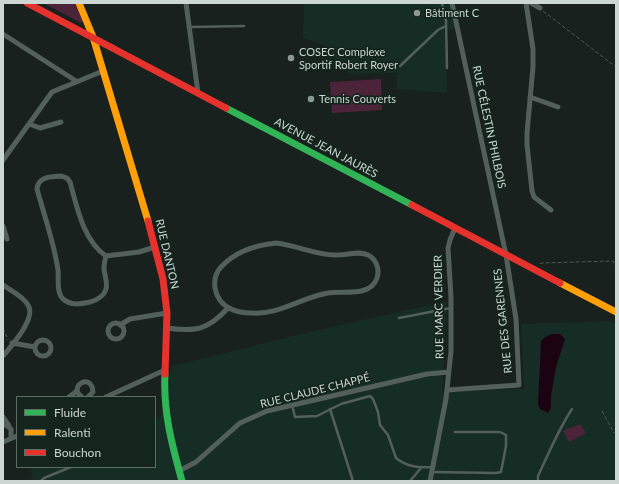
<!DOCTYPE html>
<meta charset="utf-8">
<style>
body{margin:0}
#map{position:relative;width:619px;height:484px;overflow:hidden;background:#18211d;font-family:Lato,sans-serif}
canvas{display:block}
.frame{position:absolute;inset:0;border:4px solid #ccd6d2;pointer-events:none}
.legend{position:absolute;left:16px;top:396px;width:140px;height:72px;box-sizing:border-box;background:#14251e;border:1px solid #5e6c66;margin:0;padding:5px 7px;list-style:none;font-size:12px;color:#ccd6d2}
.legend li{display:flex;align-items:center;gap:8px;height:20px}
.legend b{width:20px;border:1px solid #5e6c66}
</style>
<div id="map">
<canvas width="619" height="484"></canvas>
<div class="frame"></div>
<ul class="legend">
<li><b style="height:5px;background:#30b455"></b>Fluide</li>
<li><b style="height:5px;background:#ff9f0a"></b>Ralenti</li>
<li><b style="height:5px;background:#e5322d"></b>Bouchon</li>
</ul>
</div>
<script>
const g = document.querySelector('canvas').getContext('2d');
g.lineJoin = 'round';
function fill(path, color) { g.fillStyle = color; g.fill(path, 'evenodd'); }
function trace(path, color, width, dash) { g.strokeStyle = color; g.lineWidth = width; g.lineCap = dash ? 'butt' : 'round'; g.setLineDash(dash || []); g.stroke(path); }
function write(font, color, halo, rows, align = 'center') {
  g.font = font + ' Lato,sans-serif'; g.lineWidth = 3.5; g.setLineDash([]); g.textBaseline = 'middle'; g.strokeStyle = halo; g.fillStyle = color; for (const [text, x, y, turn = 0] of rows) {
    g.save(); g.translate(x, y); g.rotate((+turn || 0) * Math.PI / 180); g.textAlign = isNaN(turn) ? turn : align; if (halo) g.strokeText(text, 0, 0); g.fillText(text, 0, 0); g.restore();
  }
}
fill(new Path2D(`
 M304,3H449L455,28L446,31L447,93L397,89V73L349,74L322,44L303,38Z
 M447,301L442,392L524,389L521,324L611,321L616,324V481H29L33,477L30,467H155V418L160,417L172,366L310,332Z`), '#162d25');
fill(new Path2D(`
 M43,3H76L83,21L81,23Z
 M381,79L382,110L332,113L330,82Z
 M580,424L586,433L569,442L563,431Z`), '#4b243a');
fill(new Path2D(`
 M552,334H560L565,339L556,367L551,396V408L548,413L540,409L538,405L541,341L545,337Z`), '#1b0311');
trace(new Path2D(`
 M58,3V4
 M543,11L616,67
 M540,264L541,263L613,261L616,267
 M3,328L8,340
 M602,411L614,433`), '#4e5854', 1, [4, 2]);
trace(new Path2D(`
 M442,3L446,21L447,68
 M190,27L244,26
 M400,66L438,30L446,26
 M399,318L451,308
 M292,405L295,417L317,416L341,404L370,396L373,399L378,412L380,425L388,435L396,458C407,467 419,468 433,467
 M330,409L353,481
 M433,472L496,473L501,472L506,446V435L500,432H455
 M41,481L44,478L71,467
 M410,481L421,468
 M538,481V476C549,453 558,430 572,409`), '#525f5a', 2.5);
trace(new Path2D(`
 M186,3L198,93
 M526,3L533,49V67L527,133V145L532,191L534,197L551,210
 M531,3L540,8
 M3,34L76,81
 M530,97L558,107
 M29,124L40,128L61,122
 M3,160L52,92L103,71
 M61,176L67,178L70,182C77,207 83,240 106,256C105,260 104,264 104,268C104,275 108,282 106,289C104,297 97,300 90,302C81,304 71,306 63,299C56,292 59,279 58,270C54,242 44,215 37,189C38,176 52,177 61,176Z
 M3,226L7,239
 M276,243C296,245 315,255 335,255C346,256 358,250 368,255C376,259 380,269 377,278C370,298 343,290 328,293C302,297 280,315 252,313C245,313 236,312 229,308C214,300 210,279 221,267C235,252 256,245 276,243Z
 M106,256L139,252L155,247
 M3,285C11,291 23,296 28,305C37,318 11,346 3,356
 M108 331a8 8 0 1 1 16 0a8 8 0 1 1-16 0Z
 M120,325L130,319L167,313
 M166,328C196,332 208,330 228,308
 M35 348a8 8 0 1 1 16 0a8 8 0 1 1-16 0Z
 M12,343L35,347
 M447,390L519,385L516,319L506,255L452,3
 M69,397L77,391
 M82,397C67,386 92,372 93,392L88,397
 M106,397L165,370
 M3,417L9,426
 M3,425H6L11,429V437
 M3,442L17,436
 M179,471L196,462L240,423L267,411L427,374L449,372
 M430,481L446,399L451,351V297L448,248L450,240L455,228`), '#525f5a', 5);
trace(new Path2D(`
 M226,108L412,205
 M165,374C163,412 172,445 182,481`), '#30b455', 7);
trace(new Path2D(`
 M79,3L93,37L148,221
 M560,283L616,312`), '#ff9f0a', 7);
trace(new Path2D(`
 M27,3L226,108
 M412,205L560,283
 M148,221L163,279L167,313L165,374`), '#e5322d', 7);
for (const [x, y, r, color] of [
 [417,13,4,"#8d9793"],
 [291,58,4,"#8d9793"],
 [311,99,4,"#8d9793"]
]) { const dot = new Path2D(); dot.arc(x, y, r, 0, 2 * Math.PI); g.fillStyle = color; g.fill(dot); trace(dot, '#14251e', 1.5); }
write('11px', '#ccd6d2', '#14251e', [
 ["Bâtiment C",425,13],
 ["COSEC Complexe",299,52],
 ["Sportif Robert Royer",299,65],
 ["Tennis Couverts",319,99]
], 'left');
write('11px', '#ccd6d2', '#14251e', [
 ["RUE CÉLESTIN PHILBOIS",489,127,78],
 ["AVENUE JEAN JAURÈS",326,148,28],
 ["RUE DANTON",167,254,77],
 ["RUE MARC VERDIER",439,307,-91],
 ["RUE DES GARENNES",503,321,-96],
 ["RUE CLAUDE CHAPPÉ",315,391,-14]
]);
</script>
